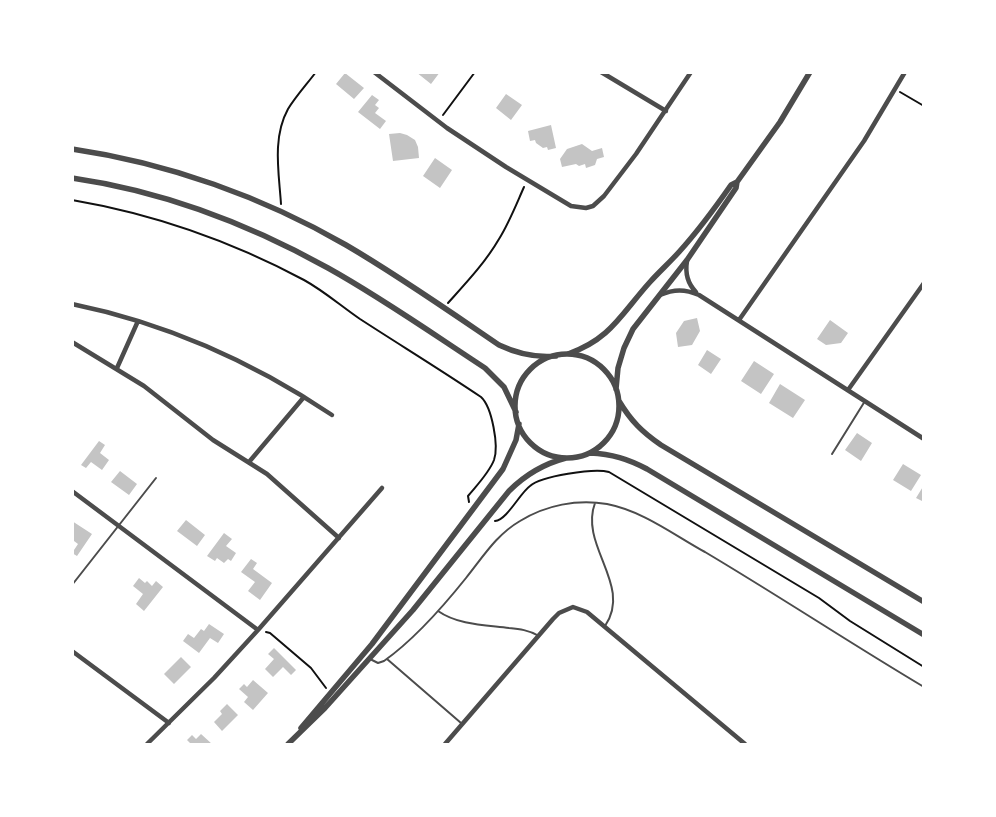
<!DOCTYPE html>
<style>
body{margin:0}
#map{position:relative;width:996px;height:817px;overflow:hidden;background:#fff;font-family:"Golos Text",sans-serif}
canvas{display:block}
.frame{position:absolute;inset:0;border:74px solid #fff;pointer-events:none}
</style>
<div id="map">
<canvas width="996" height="817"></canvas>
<div class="frame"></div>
</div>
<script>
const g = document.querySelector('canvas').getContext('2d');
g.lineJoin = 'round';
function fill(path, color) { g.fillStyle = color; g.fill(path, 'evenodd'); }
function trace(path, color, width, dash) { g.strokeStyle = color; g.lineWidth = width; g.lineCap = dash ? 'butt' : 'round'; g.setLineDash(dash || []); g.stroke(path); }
fill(new Path2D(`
 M416,72H440L431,84Z
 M345,73L364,88L354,99L336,84Z
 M506,94L522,105L511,120L496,108Z
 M372,95L379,100L375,105L379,108L375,113L386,121L380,129L358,112Z
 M551,125L556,148L548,150L547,147L543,148L536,143L535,140L530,141L528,131Z
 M400,133L407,135L415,140L418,147L419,158L393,161L389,134Z
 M582,144L592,151L602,148L604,157L597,159L595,165L586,168L585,164L579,166L576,164L562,167L560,159L567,149Z
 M435,158L452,170L440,188L423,176Z
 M697,318L700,331L692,345L678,347L676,333L684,321Z
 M830,320L848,333L841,343L826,345L817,339Z
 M707,350L721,359L711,374L698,365Z
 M754,361L774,374L761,394L741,381Z
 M780,384L805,400L793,418L769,403Z
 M857,433L872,443L861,461L845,450Z
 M99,441L105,445L100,453L109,460L102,470L91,462L86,468L81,465Z
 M903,464L921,475L911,491L893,480Z
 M120,471L137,484L129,495L111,482Z
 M924,485V502L916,498Z
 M186,520L205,535L197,546L177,531Z
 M72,521L92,534L77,556L72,553L78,544L74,541L72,543Z
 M224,533L232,539L226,546L236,553L231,561L228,559L224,563L217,558L215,561L207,556Z
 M251,559L257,563L253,569L272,583L260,600L248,591L255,582L241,572Z
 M139,578L145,583L147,581L152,586L156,581L163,587L144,611L136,604L143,594L133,586Z
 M209,624L224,634L218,643L210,638L199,653L183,641L188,634L194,638L201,629L204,631Z
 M274,648L296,670L291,675L283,667L273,677L265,669L274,659L268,654Z
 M181,657L191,667L174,684L164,674Z
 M253,680L268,693L253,710L244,702L248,697L239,689L244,684L247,687Z
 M227,704L238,715L222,731L214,722L222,714L220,711Z
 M201,734L212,744H191L187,740L192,735L196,739Z`), '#c4c4c4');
trace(new Path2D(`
 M900,92L924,106
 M443,115L475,72
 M72,200C154,214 231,241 304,280C324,291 341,306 360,319C400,345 441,370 481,397C492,407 499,446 494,460C489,473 477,485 468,496L469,502
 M281,204C279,173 272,138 288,109C296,96 307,84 316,72
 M448,303C466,283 485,263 499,239C509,223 516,205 524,187
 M495,521C507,520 520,493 530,486C541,476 594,468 609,472L819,598L850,621L924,667
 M266,632L270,633L311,668L326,688`), '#111', 2);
trace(new Path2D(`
 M832,454L865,401
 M595,503C579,546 633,585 605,626
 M72,585L156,478
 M438,611C458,625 485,625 509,628C519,629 529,630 539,636
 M370,659L378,663L384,661C415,639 442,608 466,578C483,557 496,535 520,521C546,505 577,499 607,504C643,511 674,535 705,552C779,596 850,643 924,687
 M387,659L461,723`), '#4c4c4c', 2);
trace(new Path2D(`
 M374,72L447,128L506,167L571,206L586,208L593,206L604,196L636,154L691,72
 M601,72L666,111
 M687,261C685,273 687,283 696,292
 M660,295C674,289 685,289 699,295L924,439
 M72,304C165,323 253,362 332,415
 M739,320L864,141L905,72
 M72,342L144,386L213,440L267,474L339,538
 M117,368L138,321
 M848,390L924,283
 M249,462L304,397
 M72,491L258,630
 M72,651L169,723
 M147,744L214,678L258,630L382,488
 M445,744L553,619L559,613L573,607L587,612L745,744`), '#4c4c4c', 4.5);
trace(new Path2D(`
 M72,149C168,163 263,197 346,245C399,276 449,311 499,345C518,354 535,358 556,356
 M72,178C162,191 249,224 328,268C382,298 433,334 485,368L504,387L516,412
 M568,354C611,339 621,314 650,282C659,272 670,262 679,252C698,231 715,208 731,185L737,182L780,122L810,72
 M515 406a52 52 0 1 1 104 0a52 52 0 1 1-104 0Z
 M616,389L618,368L624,348L633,329L687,260L736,188L737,182
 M619,401C631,421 642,432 661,445L924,602
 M590,453C612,454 628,459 647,469L924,635
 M301,728L372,644L503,469L516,440L519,424
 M288,744L325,708L413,610L509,491C526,474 543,464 566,458`), '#4c4c4c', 5.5);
</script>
